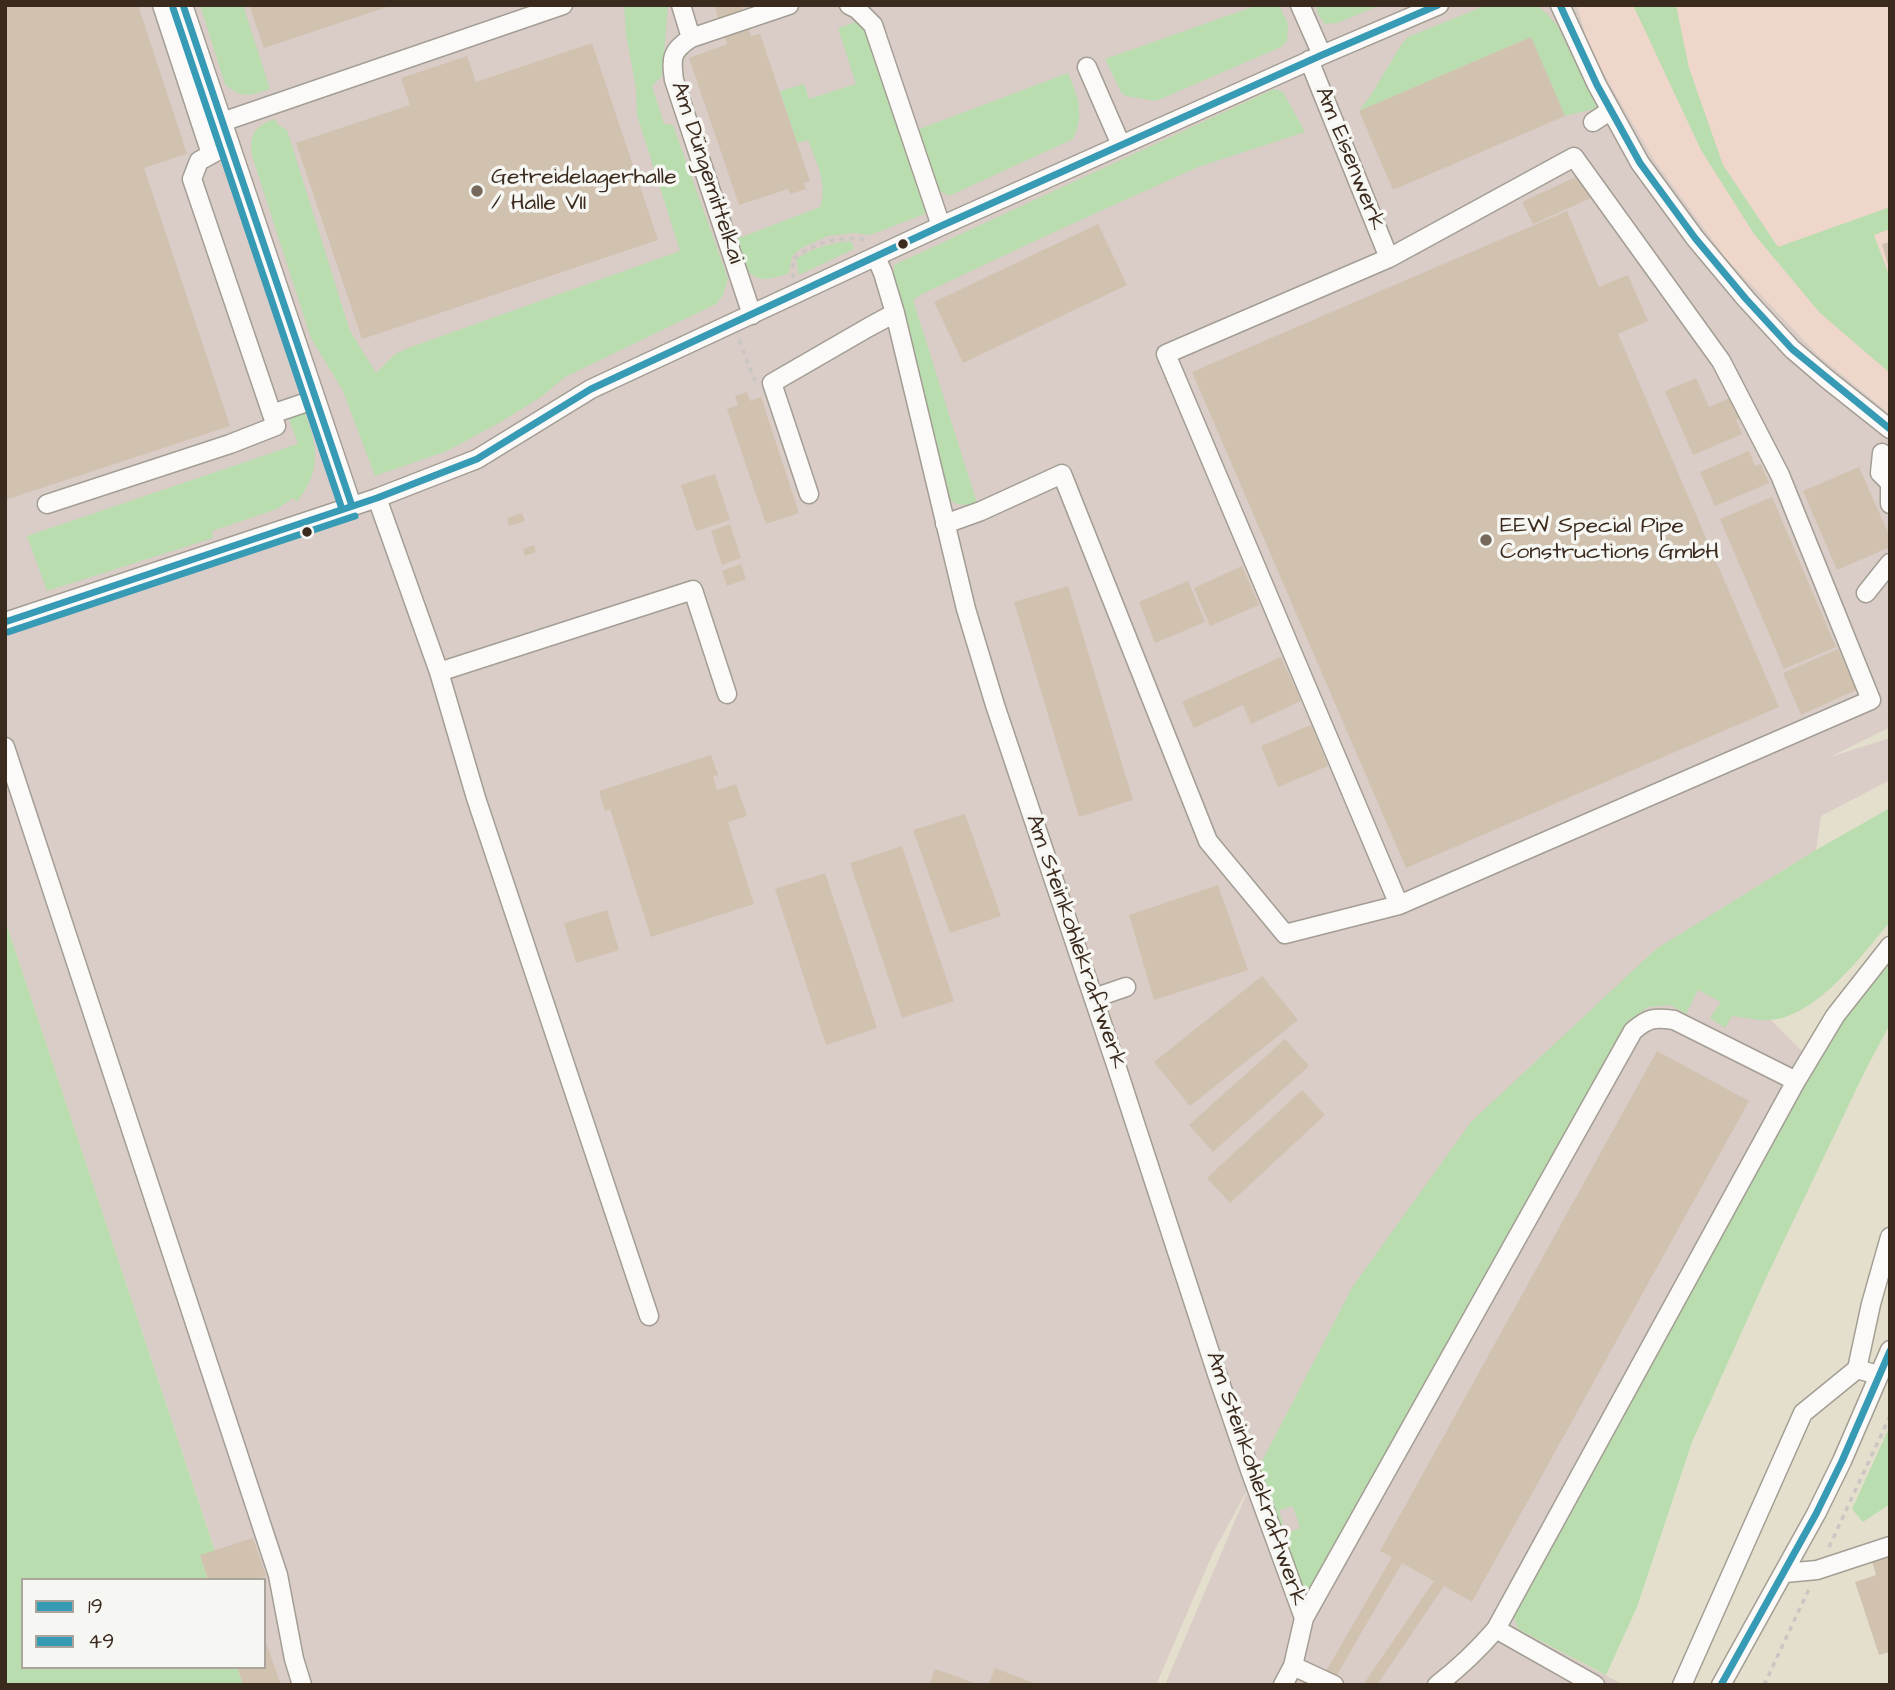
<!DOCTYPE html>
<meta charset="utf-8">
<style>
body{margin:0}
#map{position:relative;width:1895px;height:1690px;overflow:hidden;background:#e4decd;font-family:"Architects Daughter",sans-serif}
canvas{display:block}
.frame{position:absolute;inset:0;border:7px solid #3b2a1e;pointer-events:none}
.legend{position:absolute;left:21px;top:1578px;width:245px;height:91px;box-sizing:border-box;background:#f6f6f2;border:2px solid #aba49d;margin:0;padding:9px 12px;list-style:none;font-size:21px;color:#3b2a1e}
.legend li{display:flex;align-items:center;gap:14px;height:35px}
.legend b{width:35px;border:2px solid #aba49d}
</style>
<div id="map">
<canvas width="1895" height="1690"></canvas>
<div class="frame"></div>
<ul class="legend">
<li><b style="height:9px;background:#379bb5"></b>19</li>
<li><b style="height:9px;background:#379bb5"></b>49</li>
</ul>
</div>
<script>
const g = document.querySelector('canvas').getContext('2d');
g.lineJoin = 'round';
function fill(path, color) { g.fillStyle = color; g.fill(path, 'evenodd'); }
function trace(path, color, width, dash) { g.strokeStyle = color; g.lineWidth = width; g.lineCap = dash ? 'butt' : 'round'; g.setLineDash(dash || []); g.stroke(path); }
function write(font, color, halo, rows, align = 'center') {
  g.font = font + ' "Architects Daughter",sans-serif'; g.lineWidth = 7; g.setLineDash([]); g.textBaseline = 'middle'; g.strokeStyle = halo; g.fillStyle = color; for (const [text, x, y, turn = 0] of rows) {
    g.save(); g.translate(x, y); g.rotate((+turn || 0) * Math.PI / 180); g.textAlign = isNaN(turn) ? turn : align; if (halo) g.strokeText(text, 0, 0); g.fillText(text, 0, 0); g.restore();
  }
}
fill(new Path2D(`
 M1577,5H1890V414L1816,353L1725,257L1654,160L1590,50Z`), '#eed6cb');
fill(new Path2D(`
 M5,5H1577L1590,50L1654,160L1725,257L1816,353L1887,412L1890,423V727L1830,757L1890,738V780L1821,816L1816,850L1657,949L1771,1020L1816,1065L1514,1617L1518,1629L1624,1685H1165L1252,1481L1213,1553L1156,1685H243L264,1667V1580H208L200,1555L215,1550L5,920Z`), '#daccc7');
fill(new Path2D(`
 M200,5H243L270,89C250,96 241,99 225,84Z
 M624,5H668L662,76L652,86L664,124L673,125L728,279L723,295L716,304L565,377L541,397L499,423L447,451L375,476L343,391L311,338L253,159C248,137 253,126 275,119L278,125L287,130L350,331L376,373L394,355L408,348L680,251L637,115L636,88L626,35Z
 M1258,5H1277L1280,7L1288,24L1287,41L1281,47L1156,101L1126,96L1121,92L1105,59Z
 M1315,5H1381L1337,23L1325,24L1319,16Z
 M1487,5H1536L1547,14L1557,25L1597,108L1565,116L1531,37L1359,111L1371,95L1401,45L1408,37Z
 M1633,5H1676L1689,68L1723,165L1778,247L1890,207V229L1874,235L1890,278V373L1820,313L1754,234L1701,150Z
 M859,21L865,25L925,199V214L870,235L855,233L828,236L803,247L792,256L789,273C750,288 747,273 734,240L820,207C828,184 816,162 808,140L797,143L780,91L804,84L809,99L856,84L838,28Z
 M1068,73C1078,97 1085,114 1073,139L949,196L934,188L914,131Z
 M1274,89L1283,92L1305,132L1198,167L1063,228L922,294L913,300L977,503C960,506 954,506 943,493L915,361L894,276V265Z
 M851,241L854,249L799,275L796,259C813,248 831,243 851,241Z
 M304,410C317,447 323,468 297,502L293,498L277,509L212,531L213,538L47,591L27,536L298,444L288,416Z
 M1890,808V922C1862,955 1816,1017 1770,1020C1758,1021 1744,1017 1732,1016L1725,1028L1710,1018L1721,1002L1698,990L1686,1014L1670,1005L1648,1007L1629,1021L1314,1593L1304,1594L1278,1532L1284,1530L1287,1533L1300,1528L1293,1506L1279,1510L1283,1525L1277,1527L1258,1469L1353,1286L1471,1122L1656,949L1816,850Z
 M5,920L215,1551L200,1556L208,1580H23V1667H237L243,1685H5Z
 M1890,954V1024L1864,1073L1766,1278L1692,1442L1637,1607L1606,1675L1518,1629L1514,1617L1830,1039L1861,991Z
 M1890,1426V1504L1863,1522L1852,1509Z`), '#b9ddaf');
fill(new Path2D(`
 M5,5H138L187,154L144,168L230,426L5,500Z
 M249,5H390V6L264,48Z
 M714,5H741L751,36L760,34L810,181L804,183L806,189L790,194L788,189L739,205L689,58L727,44Z
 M1531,37L1565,116L1393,190L1359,111Z
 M592,43L658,240L362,339L296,143L410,105L401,78L467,56L476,82Z
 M1580,175L1591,198L1533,224L1522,202Z
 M1567,211L1599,287L1628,275L1648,321L1618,334L1779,707L1406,868L1192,372Z
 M1098,224L1127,285L963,363L934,302Z
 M1890,242V268H1889L1882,244Z
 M1696,378L1709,407L1732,397L1741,417L1736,420L1742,434L1693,455L1665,391Z
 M747,392L750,401L761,397L799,513L766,524L727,409L738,405L735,396Z
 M1749,451L1755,466L1761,464L1769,483L1715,506L1700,472Z
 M1859,467L1890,537V547L1837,570L1803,491Z
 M715,474L730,520L696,531L681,485Z
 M1772,497L1836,647L1784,669L1720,519Z
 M522,513L525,521L509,526L507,518Z
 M730,524L741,558L722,565L711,531Z
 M534,545L536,552L525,556L523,549Z
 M741,564L746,579L727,586L722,571Z
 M1242,566L1259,605L1210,626L1194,588Z
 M1188,581L1205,622L1155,643L1139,602Z
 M1068,586L1133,800L1079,817L1014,602Z
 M1838,649L1856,690L1801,715L1783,673Z
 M1281,657L1301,701L1251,724L1243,705L1194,728L1182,702Z
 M1311,725L1328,766L1278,787L1261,746Z
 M711,755L718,775L713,776L717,790L736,784L747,816L728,822L754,904L651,937L610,809L605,811L599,791Z
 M965,814L1001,916L950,933L913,830Z
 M902,846L954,1001L902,1018L850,863Z
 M825,873L877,1028L826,1045L775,889Z
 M1218,885L1248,970L1154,1000L1129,915Z
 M607,910L619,950L576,963L564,923Z
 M1262,976L1298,1020L1190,1106L1154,1062Z
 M1285,1039L1309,1066L1213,1152L1189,1125Z
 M1657,1051L1749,1101L1472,1602L1444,1586L1377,1685H1363L1434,1581L1402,1563L1331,1685H1318L1392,1557L1380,1551Z
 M1302,1090L1325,1115L1230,1203L1207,1178Z
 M253,1538L266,1576L256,1580H208L200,1555Z
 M1890,1556V1652L1879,1655L1855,1582L1876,1575L1872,1561Z
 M264,1637L281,1685H243L237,1667H264Z
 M995,1668L1039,1685H988Z
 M935,1669L978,1684L977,1685H929Z`), '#d1c2b0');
const minor = new Path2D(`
 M162,5L211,154
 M183,5L352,506
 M681,5L691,38C671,51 671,58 674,80L752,315
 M849,5L857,9L873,25L941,226
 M1300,5L1322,55
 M1560,5L1597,85L1640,163L1695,238L1746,299L1792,349L1827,379L1890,429
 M691,38L789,5
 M1309,60L1389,258
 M1087,67L1121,145
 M222,122L563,5
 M1593,122L1611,110
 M1574,157L1721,361L1780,475L1871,700L1399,905L1166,354L1389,258Z
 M876,257L883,273L895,313L966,609L995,705L1116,1065L1217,1374L1250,1470L1304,1618L1293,1666L1283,1685
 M272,414L316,399
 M1882,453L1880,473L1890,483
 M1890,487V504
 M809,494L772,383L869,327L895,313
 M377,498L439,672L476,798L649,1316
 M47,504L230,444L276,426L192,179L199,161L230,144
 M945,524L981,511L1062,474L1208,841L1285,934L1399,905
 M1866,593L1890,563
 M5,622L377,498L477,459L591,389L941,226L1322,55L1439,5
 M439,672L693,590L727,694
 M5,747L278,1575L294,1659L302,1685
 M1094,998L1126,987
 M1857,1369L1871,1304L1890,1237
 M1785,1573L1817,1570L1890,1546
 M1304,1618L1633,1031C1648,1018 1654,1017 1674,1020L1796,1081
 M1496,1629L1595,1685
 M1293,1666L1334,1685
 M1437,1685C1459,1668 1478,1650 1496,1629L1796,1081L1835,1016L1890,946
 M1682,1685L1803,1413L1857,1369L1878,1375
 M1721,1685L1816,1514L1842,1461L1890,1350`);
trace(minor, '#a39e93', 21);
trace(new Path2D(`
 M793,278V259C814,243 840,235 866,240
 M739,340L755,381
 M1829,1547L1890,1416
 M1764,1685L1809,1589`), '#cac7c2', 3.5, [5, 5]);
trace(minor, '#fbfaf8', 18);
trace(new Path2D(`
 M183,5L352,506
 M1560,5L1597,85L1640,163L1695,238L1746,299L1792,349L1890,429
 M5,622L377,498L477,459L591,389L941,226L1322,55L1438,5
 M1721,1685L1816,1514L1842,1461L1890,1351`), '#379bb5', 7);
trace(new Path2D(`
 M173,8L342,509
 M8,632L355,516`), '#379bb5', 7);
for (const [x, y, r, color] of [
 [477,191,7,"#76695b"],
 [903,244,6,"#3b2a1e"],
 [307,532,6,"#3b2a1e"],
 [1486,540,7,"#76695b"]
]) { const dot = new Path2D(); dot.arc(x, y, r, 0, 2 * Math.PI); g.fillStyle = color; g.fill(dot); trace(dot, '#f6f6f2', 2.5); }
write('23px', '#3b2a1e', '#f6f6f2', [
 ["Am Eisenwerk",1349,159,68],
 ["Am Düngemittelkai",706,173,72],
 ["Am Steinkohlekraftwerk",1075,942,71],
 ["Am Steinkohlekraftwerk",1255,1479,71]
]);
write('23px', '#3b2a1e', '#f6f6f2', [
 ["Getreidelagerhalle",491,178],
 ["/ Halle VII",491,204],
 ["EEW Special Pipe",1500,527],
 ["Constructions GmbH",1500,553]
], 'left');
</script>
